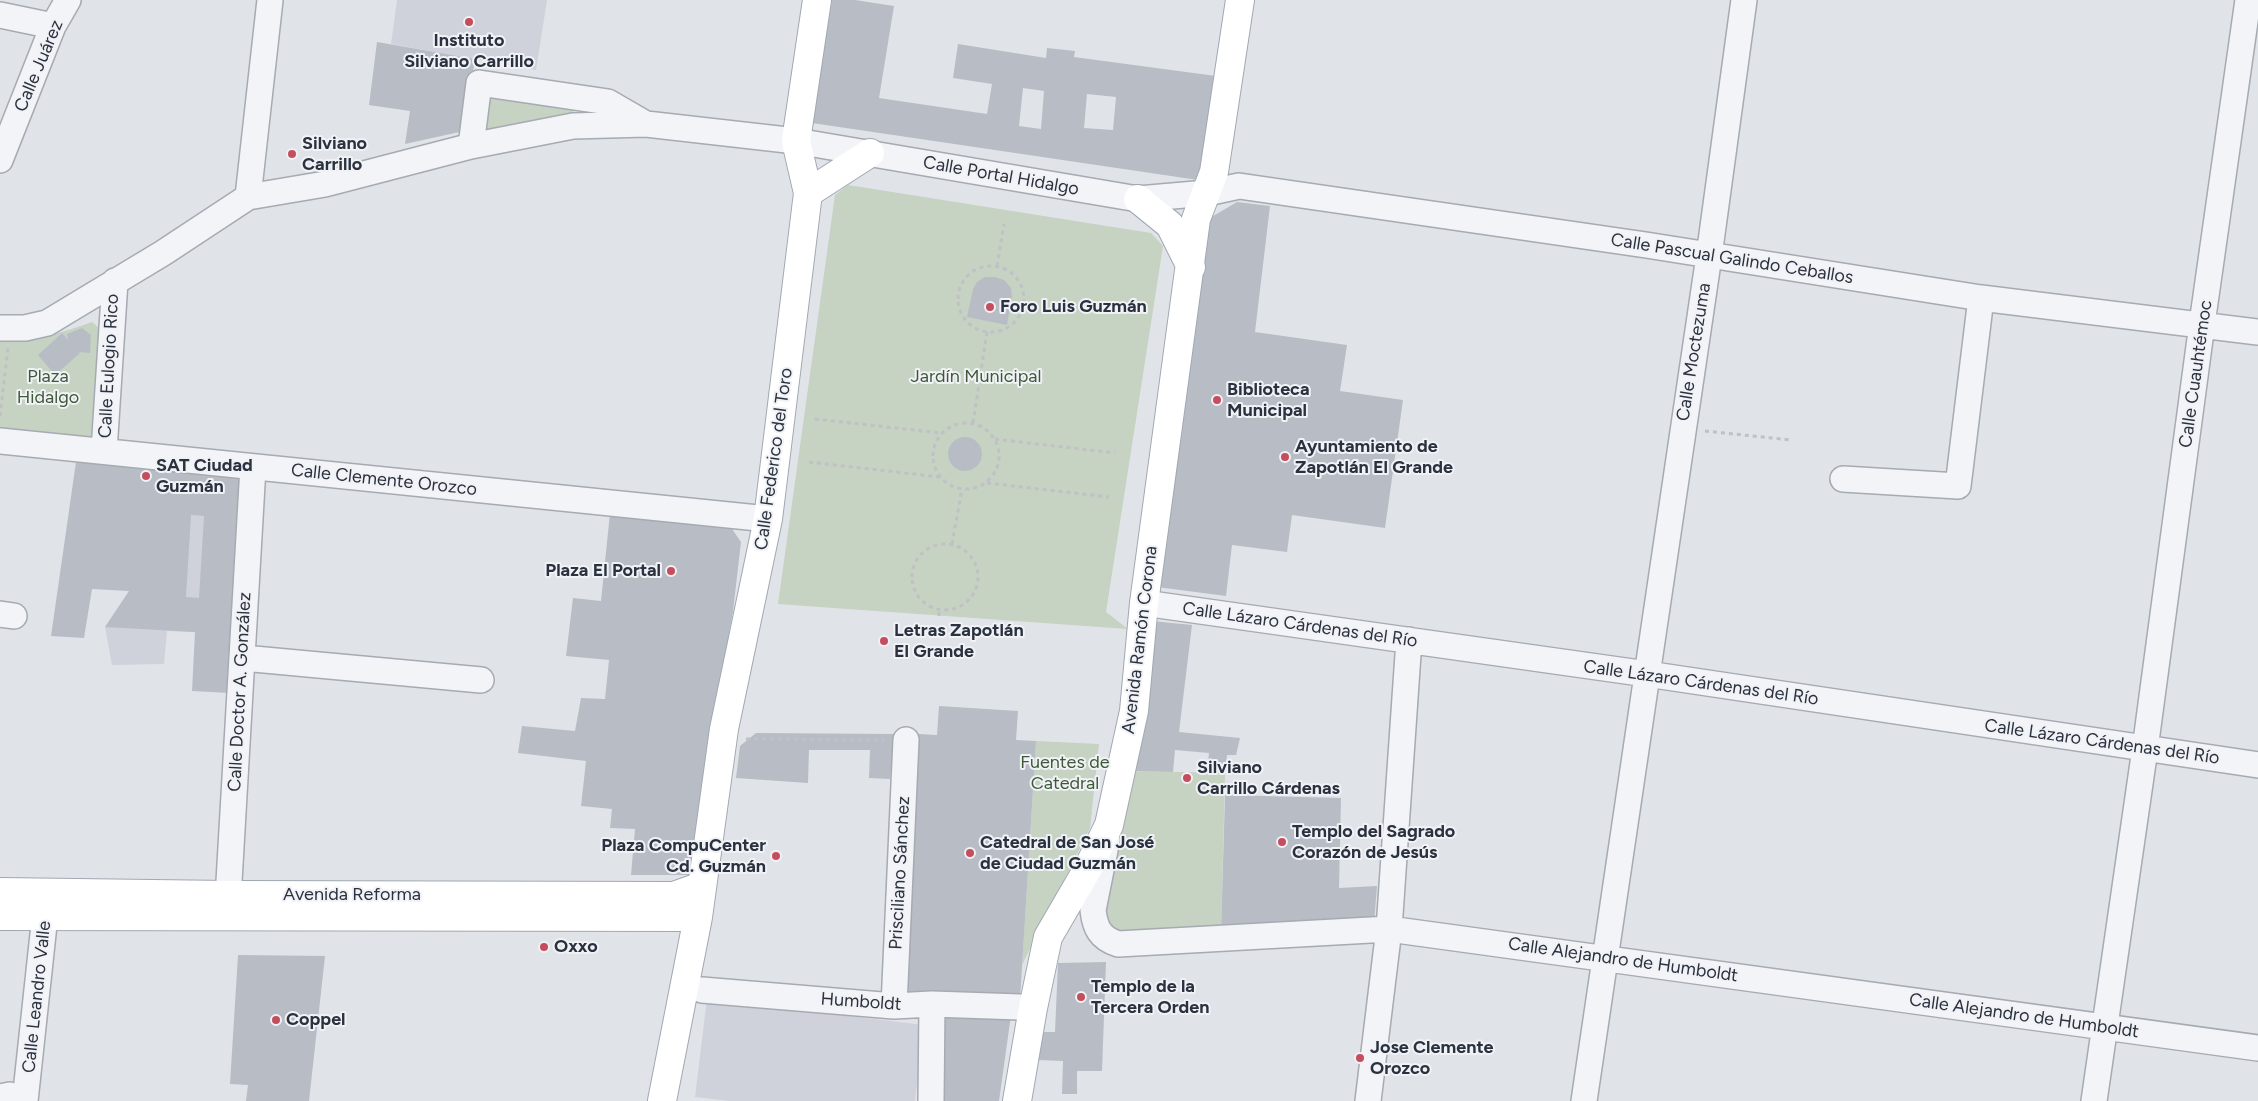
<!DOCTYPE html>
<meta charset="utf-8">
<style>
body{margin:0}
canvas{display:block;background:#e0e3e8}
</style>
<canvas width="2258" height="1101"></canvas>
<script>
const g = document.querySelector('canvas').getContext('2d');
g.lineJoin = 'round';
function fill(path, color) { g.fillStyle = color; g.fill(path, 'evenodd'); }
function trace(path, color, width, dash) { g.strokeStyle = color; g.lineWidth = width; g.lineCap = dash ? 'butt' : 'round'; g.setLineDash(dash || []); g.stroke(path); }
function write(font, color, halo, rows, align = 'center') {
  g.font = font + ' Figtree,sans-serif'; g.lineWidth = 4; g.setLineDash([]); g.textBaseline = 'middle'; g.strokeStyle = halo; g.fillStyle = color; for (const [text, x, y, turn = 0] of rows) {
    g.save(); g.translate(x, y); g.rotate((+turn || 0) * Math.PI / 180); g.textAlign = isNaN(turn) ? turn : align; if (halo) g.strokeText(text, 0, 0); g.fillText(text, 0, 0); g.restore();
  }
}
fill(new Path2D(`
 M397,0H547L536,70L391,44Z
 M243,473L233,634L167,631L164,664L112,665L105,627L129,591L150,520Z
 M707,999L924,1025L915,1101H729L695,1097Z`), '#cfd2da');
fill(new Path2D(`
 M483,94L574,105L573,118L479,134Z
 M848,185L1151,233L1163,246L1106,612L1128,629L778,604L835,195Z
 M92,322L98,327L96,443L0,434V340C33,341 62,333 92,322Z
 M1036,741L1099,744L1090,828L1022,965Z
 M1128,771L1225,773L1221,932L1129,936L1108,929L1103,908Z`), '#c6d2c2');
fill(new Path2D(`
 M832,0H855L894,6L879,98L987,114L992,84L953,78L958,44L1046,58L1047,48L1075,51L1074,57L1216,76L1198,180L812,123ZM1023,88L1044,91L1041,129L1019,126ZM1087,94L1116,97L1113,130L1084,128Z
 M377,42L475,59L464,131L405,144L410,111L369,105Z
 M1237,202L1270,206L1255,332L1347,345L1340,391L1403,400L1385,528L1292,515L1287,552L1232,545L1226,596L1157,587L1208,219Z
 M985,277H995L1004,280L1011,288L1012,297L1007,325L967,317L973,289L977,282Z
 M82,328L91,335L90,353L78,352L80,353L55,375L38,355L62,333L68,340L67,334Z
 M948 454a17 17 0 1 1 34 0a17 17 0 1 1-34 0Z
 M77,455L243,473L230,693L192,691L195,632L105,627L129,591L92,589L84,638L51,636ZM191,515L204,516L199,598L186,597Z
 M610,513L730,526L741,542L733,611L704,771L689,875H631L635,829L610,828L612,809L581,806L586,761L518,753L522,726L575,731L581,698L605,699L609,660L566,656L573,598L601,601Z
 M1152,621L1192,625L1179,732L1240,738L1236,755H1227L1225,773L1207,772L1209,753L1175,750L1173,772L1135,771Z
 M939,706L1018,711L1016,740L1036,741L1020,999L902,992L919,734L937,735Z
 M756,733L894,734L890,779L869,778L870,750H809L808,783L736,778L740,746Z
 M1225,795L1341,798L1339,888L1377,886L1374,924L1221,932Z
 M238,955L325,956L309,1101H246L248,1085L230,1084Z
 M1106,962L1102,1071H1077V1094H1062L1063,1061L1038,1060L1039,1032H1055L1058,963Z
 M937,1010L1011,1015L999,1101H939Z`), '#b8bdc5');
const minor = new Path2D(`
 M0,15L53,26
 M471,146L479,83L608,102L646,124
 M0,160L53,26L68,0
 M248,197L270,0
 M0,328H25L47,323L163,253L248,197L325,184L471,146L573,126L646,124L796,141L1138,199L1207,193L1239,186L1646,245L1981,298L2258,332
 M0,441L768,519
 M104,451L115,281
 M1843,479L1958,486L1981,298
 M1144,603L1647,674L2258,765
 M0,614L14,616
 M243,658L481,680
 M1107,840L1093,910C1095,928 1100,938 1118,944L1389,929L2258,1048
 M227,916L253,467
 M702,990L894,1006L932,1004L1020,1007
 M894,1006L906,740
 M0,1097L10,1095L25,1101
 M25,1101L47,897
 M931,1101L932,1004
 M1368,1101L1389,929L1409,640
 M1584,1101L1709,256L1744,0
 M2094,1101L2145,749L2202,324L2248,0`);
const major = new Path2D(`
 M808,193L870,153
 M1138,199L1170,225L1191,267
 M0,892L228,895L674,896L702,886
 M0,916L698,917
 M662,1101L698,917L724,729L768,519L808,193L796,141L817,0
 M1017,1101L1033,1008L1048,937L1087,870L1109,825L1134,711L1144,603L1196,219L1214,172L1240,0`);
trace(minor, '#a6aab2', 28);
trace(major, '#a1a8b3', 30);
trace(new Path2D(`
 M958 299a33 33 0 1 1 66 0a33 33 0 1 1-66 0Z
 M997,266L1004,224
 M0,416L8,348
 M815,419L941,433
 M933 456a33 33 0 1 1 66 0a33 33 0 1 1-66 0Z
 M973,423L987,332
 M1705,431L1791,440
 M995,439L1115,453
 M809,462L940,477
 M987,483L1109,497
 M912 577a33 33 0 1 1 66 0a33 33 0 1 1-66 0Z
 M952,544L962,489
 M939,616V610
 M746,739L884,740`), '#bfc1c7', 3, [4, 4]);
trace(minor, '#f3f4f7', 25);
trace(major, '#fff', 28);
for (const [x, y, r, color] of [
 [469,22,5,"#c54e5e"],
 [292,154,5,"#c54e5e"],
 [990,307,5,"#c54e5e"],
 [1217,400,5,"#c54e5e"],
 [1285,457,5,"#c54e5e"],
 [146,476,5,"#c54e5e"],
 [671,571,5,"#c54e5e"],
 [884,641,5,"#c54e5e"],
 [1187,778,5,"#c54e5e"],
 [1282,842,5,"#c54e5e"],
 [970,853,5,"#c54e5e"],
 [776,856,5,"#c54e5e"],
 [544,947,5,"#c54e5e"],
 [1081,997,5,"#c54e5e"],
 [276,1020,5,"#c54e5e"],
 [1360,1058,5,"#c54e5e"]
]) { const dot = new Path2D(); dot.arc(x, y, r, 0, 2 * Math.PI); g.fillStyle = color; g.fill(dot); trace(dot, '#f0f2f6', 2); }
write('bold 18px', '#2a313f', '#f0f2f6', [
 ["Instituto",469,41,"center"],
 ["Silviano Carrillo",469,62,"center"],
 ["Silviano",302,144],
 ["Carrillo",302,165],
 ["Foro Luis Guzmán",1000,307],
 ["Biblioteca",1227,390],
 ["Municipal",1227,411],
 ["Ayuntamiento de",1295,447],
 ["Zapotlán El Grande",1295,468],
 ["SAT Ciudad",156,466],
 ["Guzmán",156,487],
 ["Plaza El Portal",661,571,"right"],
 ["Letras Zapotlán",894,631],
 ["El Grande",894,652],
 ["Silviano",1197,768],
 ["Carrillo Cárdenas",1197,789],
 ["Templo del Sagrado",1292,832],
 ["Corazón de Jesús",1292,853],
 ["Catedral de San José",980,843],
 ["de Ciudad Guzmán",980,864],
 ["Plaza CompuCenter",766,846,"right"],
 ["Cd. Guzmán",766,867,"right"],
 ["Oxxo",554,947],
 ["Templo de la",1091,987],
 ["Tercera Orden",1091,1008],
 ["Coppel",286,1020],
 ["Jose Clemente",1370,1048],
 ["Orozco",1370,1069]
], 'left');
write('18px', '#2a313f', '#f0f2f6', [
 ["Calle Juárez",39,66,-67],
 ["Calle Portal Hidalgo",1001,176,10],
 ["Calle Pascual Galindo Ceballos",1732,259,9],
 ["Calle Moctezuma",1694,352,-81],
 ["Calle Eulogio Rico",109,366,-87],
 ["Calle Cuauhtémoc",2196,374,-82],
 ["Calle Federico del Toro",774,459,-82],
 ["Calle Clemente Orozco",384,480,6],
 ["Calle Lázaro Cárdenas del Río",1300,625,8],
 ["Avenida Ramón Corona",1140,640,-83],
 ["Calle Lázaro Cárdenas del Río",1701,683,8],
 ["Calle Doctor A. González",240,692,-87],
 ["Calle Lázaro Cárdenas del Río",2102,742,8],
 ["Prisciliano Sánchez",900,873,-87],
 ["Avenida Reforma",352,895],
 ["Calle Alejandro de Humboldt",1623,960,8],
 ["Calle Leandro Valle",37,997,-84],
 ["Humboldt",861,1002,4],
 ["Calle Alejandro de Humboldt",2024,1016,8]
]);
write('18px', '#3e5938', '#f0f2f6', [
 ["Plaza",48,377],
 ["Hidalgo",48,398],
 ["Jardín Municipal",976,377],
 ["Fuentes de",1065,763],
 ["Catedral",1065,784]
]);
</script>
